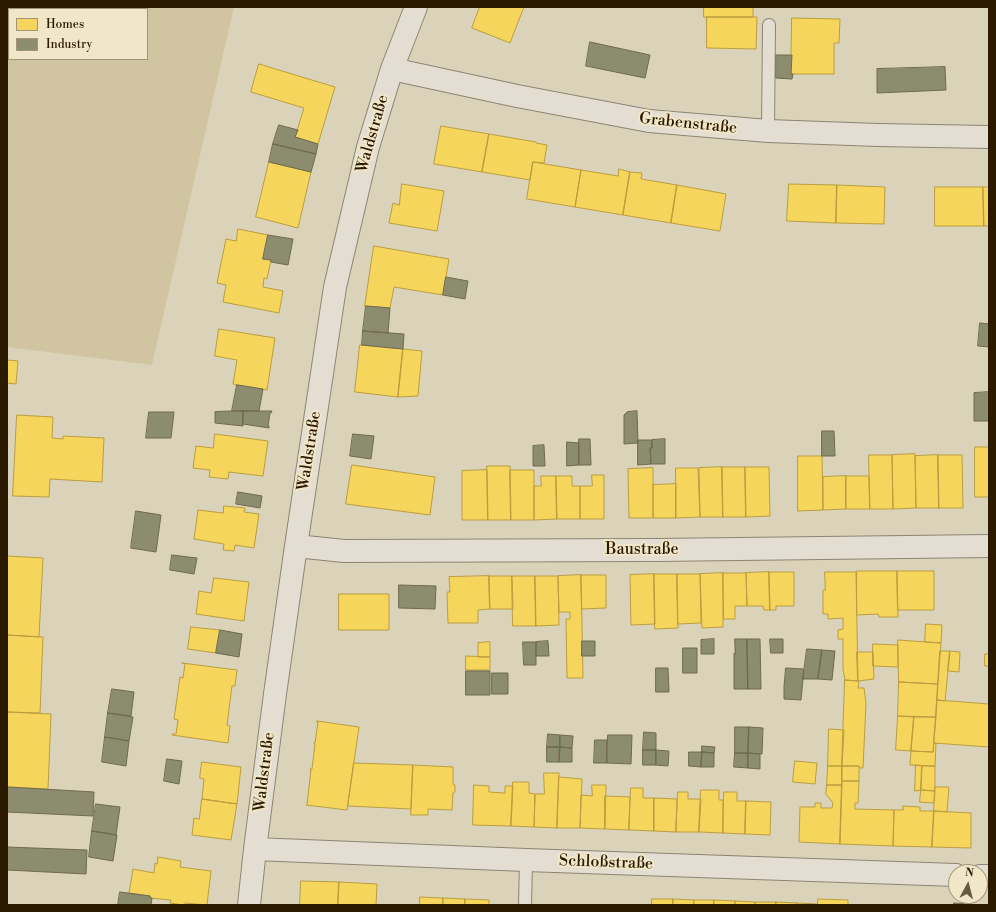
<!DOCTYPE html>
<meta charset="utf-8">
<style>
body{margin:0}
#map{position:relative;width:996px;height:912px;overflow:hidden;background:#dbd3b9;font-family:"Libre Bodoni",serif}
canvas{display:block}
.frame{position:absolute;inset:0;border:8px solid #2b1900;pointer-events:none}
.legend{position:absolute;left:8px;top:8px;width:140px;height:52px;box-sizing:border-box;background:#f1e7c8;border:1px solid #a29578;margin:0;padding:5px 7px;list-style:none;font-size:12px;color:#2b1900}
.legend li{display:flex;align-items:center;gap:8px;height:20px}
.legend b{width:20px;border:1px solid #a29578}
.north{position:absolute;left:948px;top:864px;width:40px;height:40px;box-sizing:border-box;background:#f1e7c8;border:1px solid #a29578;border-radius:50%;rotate:7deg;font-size:11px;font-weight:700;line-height:16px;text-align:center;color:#2b1900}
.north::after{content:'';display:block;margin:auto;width:14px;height:18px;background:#695a41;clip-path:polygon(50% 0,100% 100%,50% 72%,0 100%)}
</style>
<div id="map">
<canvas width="996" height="912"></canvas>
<div class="frame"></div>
<ul class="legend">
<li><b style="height:11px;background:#f6d55c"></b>Homes</li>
<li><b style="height:11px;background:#8c8c6e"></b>Industry</li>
</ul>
<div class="north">N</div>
</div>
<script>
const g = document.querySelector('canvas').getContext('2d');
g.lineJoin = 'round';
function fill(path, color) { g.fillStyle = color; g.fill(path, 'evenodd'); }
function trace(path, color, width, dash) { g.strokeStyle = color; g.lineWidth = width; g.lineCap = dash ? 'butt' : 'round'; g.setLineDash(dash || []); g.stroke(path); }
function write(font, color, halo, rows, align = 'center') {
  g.font = font + ' "Libre Bodoni",serif'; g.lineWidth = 4; g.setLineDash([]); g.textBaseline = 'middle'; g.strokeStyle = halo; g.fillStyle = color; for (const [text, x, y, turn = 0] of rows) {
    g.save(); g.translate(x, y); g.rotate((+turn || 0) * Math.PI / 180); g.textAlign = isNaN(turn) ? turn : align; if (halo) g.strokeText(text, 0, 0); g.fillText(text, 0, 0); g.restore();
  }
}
fill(new Path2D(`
 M7,7H234L152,365L7,347ZM9,9H147V59H9Z`), '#d1c5a1');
const homes = new Path2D(`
 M480,7H524L510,43L472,28Z
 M704,7H753V17H704Z
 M707,17H757L756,49L707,48Z
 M792,18L840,19L839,43H834V74H791Z
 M259,64L335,87L318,144L295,137L304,108L251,92Z
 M441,126L489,134L482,172L434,164Z
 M489,134L536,142V143L547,145L544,163L533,162L530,180L482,172Z
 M269,162L311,172L298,228L256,217Z
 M533,162L581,170L575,207L527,199Z
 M619,169L630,172L623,215L575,207L581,170L618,176Z
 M630,172L642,173L641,179L677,185L671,223L623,215Z
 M402,184L444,191L437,231L389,223L393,203L399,205Z
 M789,184L837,185L836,223L787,221Z
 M677,185L726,194L720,231L671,223Z
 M837,185L885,187L884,224L836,223Z
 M935,187H983L984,226H935Z
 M983,187H989V226H984Z
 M238,229L268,235L263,259L271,260L267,279L264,278L263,287L283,291L279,313L223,302L226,285L217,283L226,239L236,241Z
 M374,246L449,259L443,295L394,287L390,308L365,306Z
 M219,329L275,338L267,390L233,384L237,360L215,356Z
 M360,345L403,349L398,397L355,392Z
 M403,349L422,351L418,396L398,397Z
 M7,360L18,361L16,384L7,383Z
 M17,415L53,417L52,438L63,439V436L104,438L102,482L50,479L49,497L13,496Z
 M215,434L268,441L263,476L229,472L228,479L209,477L210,470L193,468L196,446L213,448Z
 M975,447H989V497H975Z
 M915,454L916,508L893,509L892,455Z
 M869,455H892L893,509H870Z
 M938,455L939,508H916L915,456Z
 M938,455H962L963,508H939Z
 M798,456H822L823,510L798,511Z
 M352,465L435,477L430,515L346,504Z
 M487,466H510L511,520H488Z
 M722,467H745L746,517H723Z
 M722,467L723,517H700L699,468Z
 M745,467H769L770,516L746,517Z
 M653,468V518H629L628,469Z
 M676,468H698L700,517L676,518Z
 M487,470L488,520H462V471Z
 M510,470H534V520H511Z
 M592,475H604V519H580V486H592Z
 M541,476H556L557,519L534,520V486H541Z
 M556,476H572V486H580V519H557Z
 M846,476H869L870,509H846Z
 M846,476V509L823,510V477Z
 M676,484V518H653V485Z
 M224,506L245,508L244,512L259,514L254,548L235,545L234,551L223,550L224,544L194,539L198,510L223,513Z
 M7,556L43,558L39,637L7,635Z
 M857,571H897L898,617H879L878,614L857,615Z
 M897,571H934V610H898Z
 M769,572H794V606H776V610H770Z
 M769,572L770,610H764L763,606H747L746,573Z
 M825,572H856L858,681L845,680L843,669V639H838V630L843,629V618L828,619V614H823V590H825Z
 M723,573H746L747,606H735V619H724Z
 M723,573V627L702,628L700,574Z
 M654,574L655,624L631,625L630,575Z
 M654,574H677L678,628L655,629Z
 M677,574H700L701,623L678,624Z
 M581,575H606V608L582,609Z
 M581,575L583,678H567L566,619H570V612H559L558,576Z
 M489,576H512L513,609H490Z
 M489,576L490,609L478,610V623H448L447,592H450L449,577Z
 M512,576H535L536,626H513Z
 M535,576H558L559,625L536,626Z
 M214,578L249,582L244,621L196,614L199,591L211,593Z
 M339,594H389V630H339Z
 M926,624L942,625L941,643L925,642Z
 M191,627L220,630L216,653L188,649Z
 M7,635L43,637L40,713L7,712Z
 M898,640L941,643L938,684L899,682Z
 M490,642V657H478V643Z
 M873,644L898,645V667L873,666Z
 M940,651H950L945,701L937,700Z
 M950,651L960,652L959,672L948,671Z
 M857,652H873L874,679L858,681Z
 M985,654H989V666H985Z
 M466,656L490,657V670H466Z
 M182,663L237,670L235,686H232L227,725L230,726L228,743L172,735V734H176L178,720L174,719L180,677L183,678L185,664Z
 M845,680L859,681L858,688H864L866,703L863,768H860L859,766H842Z
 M899,682L938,684L936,717L898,716Z
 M937,700L989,704V747L934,743Z
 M7,712L51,714L48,789L7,787Z
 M898,716L914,717L911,751L896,750Z
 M914,717H936L933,752L911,751Z
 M317,721L359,727L347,810L306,805L307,804L311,770H310V769H312L315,744H314V743H315L318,722H317Z
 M829,729L844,730L842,766H828Z
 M934,743H936L935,766L910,765L911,751L933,752Z
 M795,761L817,763L815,784L793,782Z
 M202,762L241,767L237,804L202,799L204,779L200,778Z
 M354,763L413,765L411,809L348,806Z
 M413,765L453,767V784L455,785V792L453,793L452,810L428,809V815H411Z
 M916,765L922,766L921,790L915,791Z
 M828,766H842V785H827Z
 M842,766H859V781H842Z
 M922,766H935V791L921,790Z
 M544,773H559L557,828L534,827L535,794H544Z
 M559,777L582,779L580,828H557Z
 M842,781H859L858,803H855V809L894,810L893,846L840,844Z
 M513,782H529V793L535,794L534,827L511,826Z
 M474,785L489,786V792L505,793V786H513L511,826L473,825Z
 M592,785H606L605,829L580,828L581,795L592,796Z
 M827,785H842L840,844L799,842L800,807H815V803H821V808H832L833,803L826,794Z
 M935,787H949L947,812L934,811Z
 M631,788H643V798H654V831L629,830Z
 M701,790H719V800H723V833L699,832Z
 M921,790L935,791L934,803L920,802Z
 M678,792H688V799H701L699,832H676Z
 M724,792H737V801H746L745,834L723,833Z
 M605,796L630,797L629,830L605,829Z
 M654,798L677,799L676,832L654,831Z
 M202,799L237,804L231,840L192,835L194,818L199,819Z
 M746,801L771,802L770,835L745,834Z
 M903,806L920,807V811H934L932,847L893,846L894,810H903Z
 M934,811L971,813V848L932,847Z
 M158,857L181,861L180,867L211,871L207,905L185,903V905H183L170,903L171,900L150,898V896L129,893L133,869L154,873L155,863L157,864Z
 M301,881L339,882L338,905H300Z
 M339,882L377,884L376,905H338Z
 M420,897L443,898V905H420Z
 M443,898L465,899V905H443Z
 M465,899L489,900V905H465Z
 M652,899H673V905H652Z
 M673,899L694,900V905H673Z
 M818,899L848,900V905H818Z
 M694,900H714V905H694Z
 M714,900L735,901V905H714Z
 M735,901L755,902V905H735Z
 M755,902H776V905H755Z
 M776,902L797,903V905H776Z
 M797,903L818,904V905H797Z`);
fill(homes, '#f6d55c');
trace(homes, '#b99d40', 1);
const industry = new Path2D(`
 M590,42L650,55L645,78L586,66Z
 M776,55H792L791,74H793L792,79L776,78Z
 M945,67L946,90L877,93V69Z
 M279,125L298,130L295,137L318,144L316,154L273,144Z
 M273,144L316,154L311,172L269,162Z
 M268,235L293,239L288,265L271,262V260L263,259Z
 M446,277L468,281L465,299L443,295Z
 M366,306L390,308L388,333L363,331Z
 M980,323L989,324V347L978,346Z
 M363,331L404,334L403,349L362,345Z
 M237,385L263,389L259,411H232Z
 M989,392V421H974V393Z
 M232,411H243V426L215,423V412Z
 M243,411H272L271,413H270L268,426H269V428L243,424Z
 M637,411L638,443L624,444V415L627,412Z
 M149,412H174L171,438H146Z
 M822,431H834L835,456H822Z
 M353,434L374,436L371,459L350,456Z
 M579,439H590L591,465H579Z
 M665,439V464H651L650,448H652V440Z
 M638,440H652V448H650L651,464L638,465Z
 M567,442L579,443V465L567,466Z
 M544,445L545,466H533V446Z
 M238,492L262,496L260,508L236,504Z
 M136,511L161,515L156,552L131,548Z
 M172,555L197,558L194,574L170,570Z
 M399,585L436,586L435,609L399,608Z
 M220,630L242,634L239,657L216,653Z
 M714,639V654H701V640Z
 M735,639H747L748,689H734V653L735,654Z
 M747,639H760L761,689H748Z
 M770,639H783V653H771Z
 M548,641L549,656H536V642Z
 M582,641H595V656H582Z
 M523,642H536V665H524Z
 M683,648H697V673H683Z
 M807,649L822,650L818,679H803Z
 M822,650L835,651L832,680L818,679Z
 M656,668H668L669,692H656Z
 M786,668L804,669L801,700L784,699V687Z
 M466,671H490V695H466Z
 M492,673H508V694H492Z
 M112,689L134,692L131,716L108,713Z
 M108,713L133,717L129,741L105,737Z
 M735,727H749L748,753H735Z
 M749,727L763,728L762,754L748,753Z
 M644,732L656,733V750H643Z
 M548,734L560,735V747H547Z
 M560,735L573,736L572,748L560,747Z
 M608,735H632L631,764L607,763Z
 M105,737L129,741L126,766L102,762Z
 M595,740H607V763H594Z
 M702,746L715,747L714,753L702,752Z
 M547,747H560L559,762H547Z
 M560,747L572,748V762H559Z
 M643,750H656V765H643Z
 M656,750L669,751L668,766L656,765Z
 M689,752H702L701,767L689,766Z
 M702,752L714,753V767H701Z
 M735,753H748V768L734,767Z
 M748,753L760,754V769L748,768Z
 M167,759L182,761L179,784L164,781Z
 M7,787L94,792L93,816L7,812Z
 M96,804L120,807L116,835L92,831Z
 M92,831L117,835L113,861L89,857Z
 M7,847L87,850L86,874L7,870Z
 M120,892L150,896V898H152L151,905H118Z
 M954,903L979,905H954Z`);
fill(industry, '#8c8c6e');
trace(industry, '#6f6a4d', 1);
const service = new Path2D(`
 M768,131L769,25
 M525,905L526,860`);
const minor = new Path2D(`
 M392,69L517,96L649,121L768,131L878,135L989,137
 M296,546L344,551L656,550L989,546
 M255,849L526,860L956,875
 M980,876H989
 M249,905L255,849L275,694L296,546L335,287L368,147L392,69L416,7`);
trace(service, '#8c8573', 14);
trace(minor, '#8c8573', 24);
trace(service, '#e3ded1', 12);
trace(minor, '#e3ded1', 22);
write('16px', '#2b1900', '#f1e7c8', [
 ["Grabenstraße",688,124,6],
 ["Waldstraße",373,134,-74],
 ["Waldstraße",310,451,-81],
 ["Baustraße",642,550],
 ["Waldstraße",265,772,-83],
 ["Schloßstraße",606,863,2]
]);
</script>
